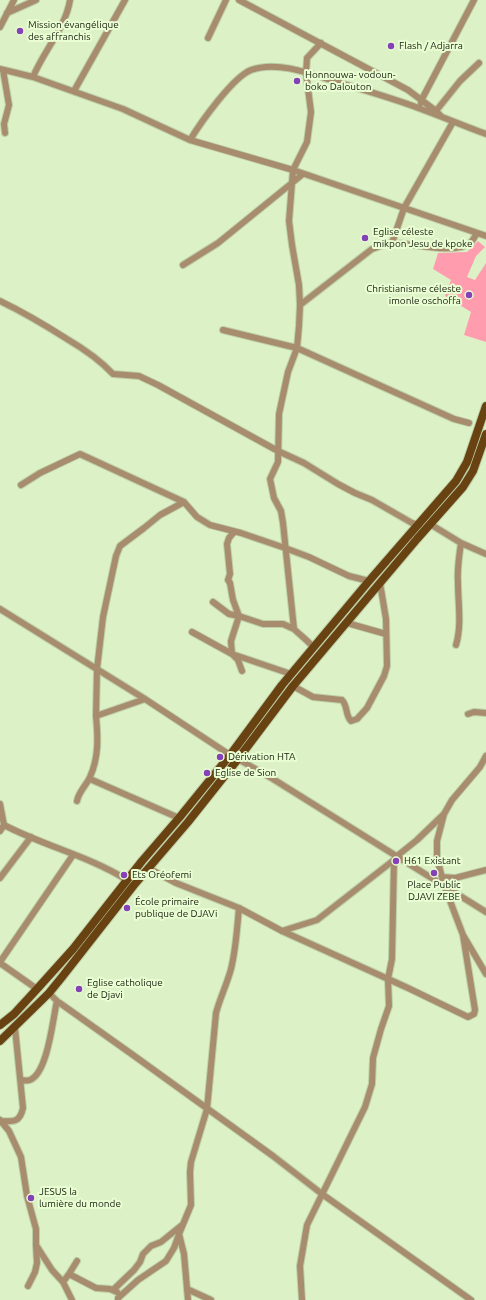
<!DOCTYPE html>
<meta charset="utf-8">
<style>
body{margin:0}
canvas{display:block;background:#ddf1c6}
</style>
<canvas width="486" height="1300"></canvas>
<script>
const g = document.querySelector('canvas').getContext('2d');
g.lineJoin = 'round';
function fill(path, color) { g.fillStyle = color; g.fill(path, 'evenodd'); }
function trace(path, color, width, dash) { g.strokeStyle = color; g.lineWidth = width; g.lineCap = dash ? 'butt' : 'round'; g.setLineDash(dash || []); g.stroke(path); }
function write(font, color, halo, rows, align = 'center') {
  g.font = font + ' Ubuntu,sans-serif'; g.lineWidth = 4; g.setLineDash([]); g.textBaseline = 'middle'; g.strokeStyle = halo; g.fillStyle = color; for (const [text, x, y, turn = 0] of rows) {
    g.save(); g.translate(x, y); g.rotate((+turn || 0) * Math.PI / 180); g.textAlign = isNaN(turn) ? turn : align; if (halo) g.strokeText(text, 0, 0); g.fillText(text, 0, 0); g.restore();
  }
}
fill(new Path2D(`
 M478,241L485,247L476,256L467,277L475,280L486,263V342L464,335L471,312L445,296L451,280L433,269L438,253L467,252Z`), '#ff9daf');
const minor = new Path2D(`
 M239,0L408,90L436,111L440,115
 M7,13L36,0
 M0,27L14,0
 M208,38L226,0
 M0,69L33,77L123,109L190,140L293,170L486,236
 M3,70L9,105L4,124L5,133
 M33,77C43,52 66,27 70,0
 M74,91L125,0
 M421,103L422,99L474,0
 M436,111L460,81L479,63
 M190,140C201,122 233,77 251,70C278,60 315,75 340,83C367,91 395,99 421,109C443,117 464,126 486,134
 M392,243L404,208L453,122
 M183,265L218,243L303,174
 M0,301C23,312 45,325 67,339C84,349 99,359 113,374L139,376L158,385L278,451L304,463L338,484L355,493L372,500L412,523L419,525
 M300,305L372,249C378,247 386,243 393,243C410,243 456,255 470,243C473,241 475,236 477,233
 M223,330L297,348L454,419L469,423
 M21,485L40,473L80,454L184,502
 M430,524L461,543L486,554
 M234,532L229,538L227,544L230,574L228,580L230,583L233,600L239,616L231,641L232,654L238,660L242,671
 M213,602L229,614L239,616L263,624H283L294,629
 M0,609L145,699L230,755
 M347,623L386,634
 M192,632L232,654L291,674
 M456,645C462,625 458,603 458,583C457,570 459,556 461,543
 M313,647C307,640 301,636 294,629L283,523L281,511L274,498L270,479L278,462L279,414L288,372L297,348L299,326L300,305L299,285L292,245L289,221L293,170L307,142L311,112L306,73L307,58L321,43
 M293,686L313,697L342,700C348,706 345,715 351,721L357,719L367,708L384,676L387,666L386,619L380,583
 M145,699L96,716L97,669L103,617L116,556L120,546L144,528L160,515L184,502L197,517L210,525L241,533L285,548L309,557L349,576L369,581
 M468,714L474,712L486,713
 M238,759L273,779L486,912
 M90,779L179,818
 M77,801C79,791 86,786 90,777C99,757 98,737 96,716
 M0,804L4,825L0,831
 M444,814L437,841V858L444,885L463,935L486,974
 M4,825C44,846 89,856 127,880
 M148,868L176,883L239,908L282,931L408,988L468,1017L474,1014L475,1010L463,935
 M442,877L455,878L486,870
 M0,878L31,837
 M282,931L317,920L394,860L397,856L417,840L444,814L452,800L480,767L486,756
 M0,962L73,855
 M0,963L37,989
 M49,993L57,1001L133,1055L273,1156L322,1194L471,1300
 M21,1080C23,1080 28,1081 30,1080C48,1073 53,1017 57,1001
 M0,1120L9,1131L21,1157L27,1196L36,1229V1245L52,1270L63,1282L72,1300
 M1,1121C14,1122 20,1122 23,1108L15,1028
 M69,1274L77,1261
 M63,1282L69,1274L96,1288L110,1289L117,1292
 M28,1286L35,1272L37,1263L36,1245
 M187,1289L211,1300
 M113,1290L134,1270L140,1262L143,1254L151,1246L161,1242L182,1225
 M118,1300V1298L138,1280L166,1261L174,1248L179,1234
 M188,1300L184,1254L179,1234L191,1205L190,1172L191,1162L207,1109L216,1013C220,998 227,984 231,969C236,949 237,929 239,908
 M302,1300L300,1266L307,1225L365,1107L372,1084L373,1058L381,1029L389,1006L388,979L392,959L394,860`);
const major = new Path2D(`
 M0,1025L14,1014L37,989L73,949L142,861L179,818L231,754L282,685L369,581L456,481L467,462L486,406
 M0,1041L49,993L62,977L134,885L188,822L238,759L293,686L417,539L463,487L473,471L486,434`);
trace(minor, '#bdcfa9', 8);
trace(major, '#bdcfa9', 10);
trace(minor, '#a88c6e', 6);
trace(major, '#684211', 8);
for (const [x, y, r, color] of [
 [20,31,4,"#8542b6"],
 [391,46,4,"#8542b6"],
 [297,81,4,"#8542b6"],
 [365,238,4,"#8542b6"],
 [469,295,4,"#8542b6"],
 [220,757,4,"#8542b6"],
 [207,773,4,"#8542b6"],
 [396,861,4,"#8542b6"],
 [434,873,4,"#8542b6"],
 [124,875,4,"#8542b6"],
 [127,908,4,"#8542b6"],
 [79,989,4,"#8542b6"],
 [31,1198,4,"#8542b6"]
]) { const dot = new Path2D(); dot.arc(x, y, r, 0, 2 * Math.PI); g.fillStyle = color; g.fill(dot); trace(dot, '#eafed3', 1.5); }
write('10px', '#181f0f', '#eafed3', [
 ["Mission évangélique",28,25],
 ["des affranchis",28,37],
 ["Flash / Adjarra",399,46],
 ["Honnouwa- vodoun-",305,75],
 ["boko Dalouton",305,87],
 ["Eglise céleste",373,232],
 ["mikpon Jesu de kpoke",373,244],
 ["Christianisme céleste",461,289,"right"],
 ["imonle oschoffa",461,301,"right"],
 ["Dérivation HTA",228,757],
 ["Eglise de Sion",215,773],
 ["H61 Existant",404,861],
 ["Ets Oréofemi",132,875],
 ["Place Public",434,885,"center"],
 ["DJAVI ZEBE",434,897,"center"],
 ["École primaire",135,902],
 ["publique de DJAVi",135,914],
 ["Eglise catholique",87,983],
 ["de Djavi",87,995],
 ["JESUS la",39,1192],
 ["lumière du monde",39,1204]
], 'left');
</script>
